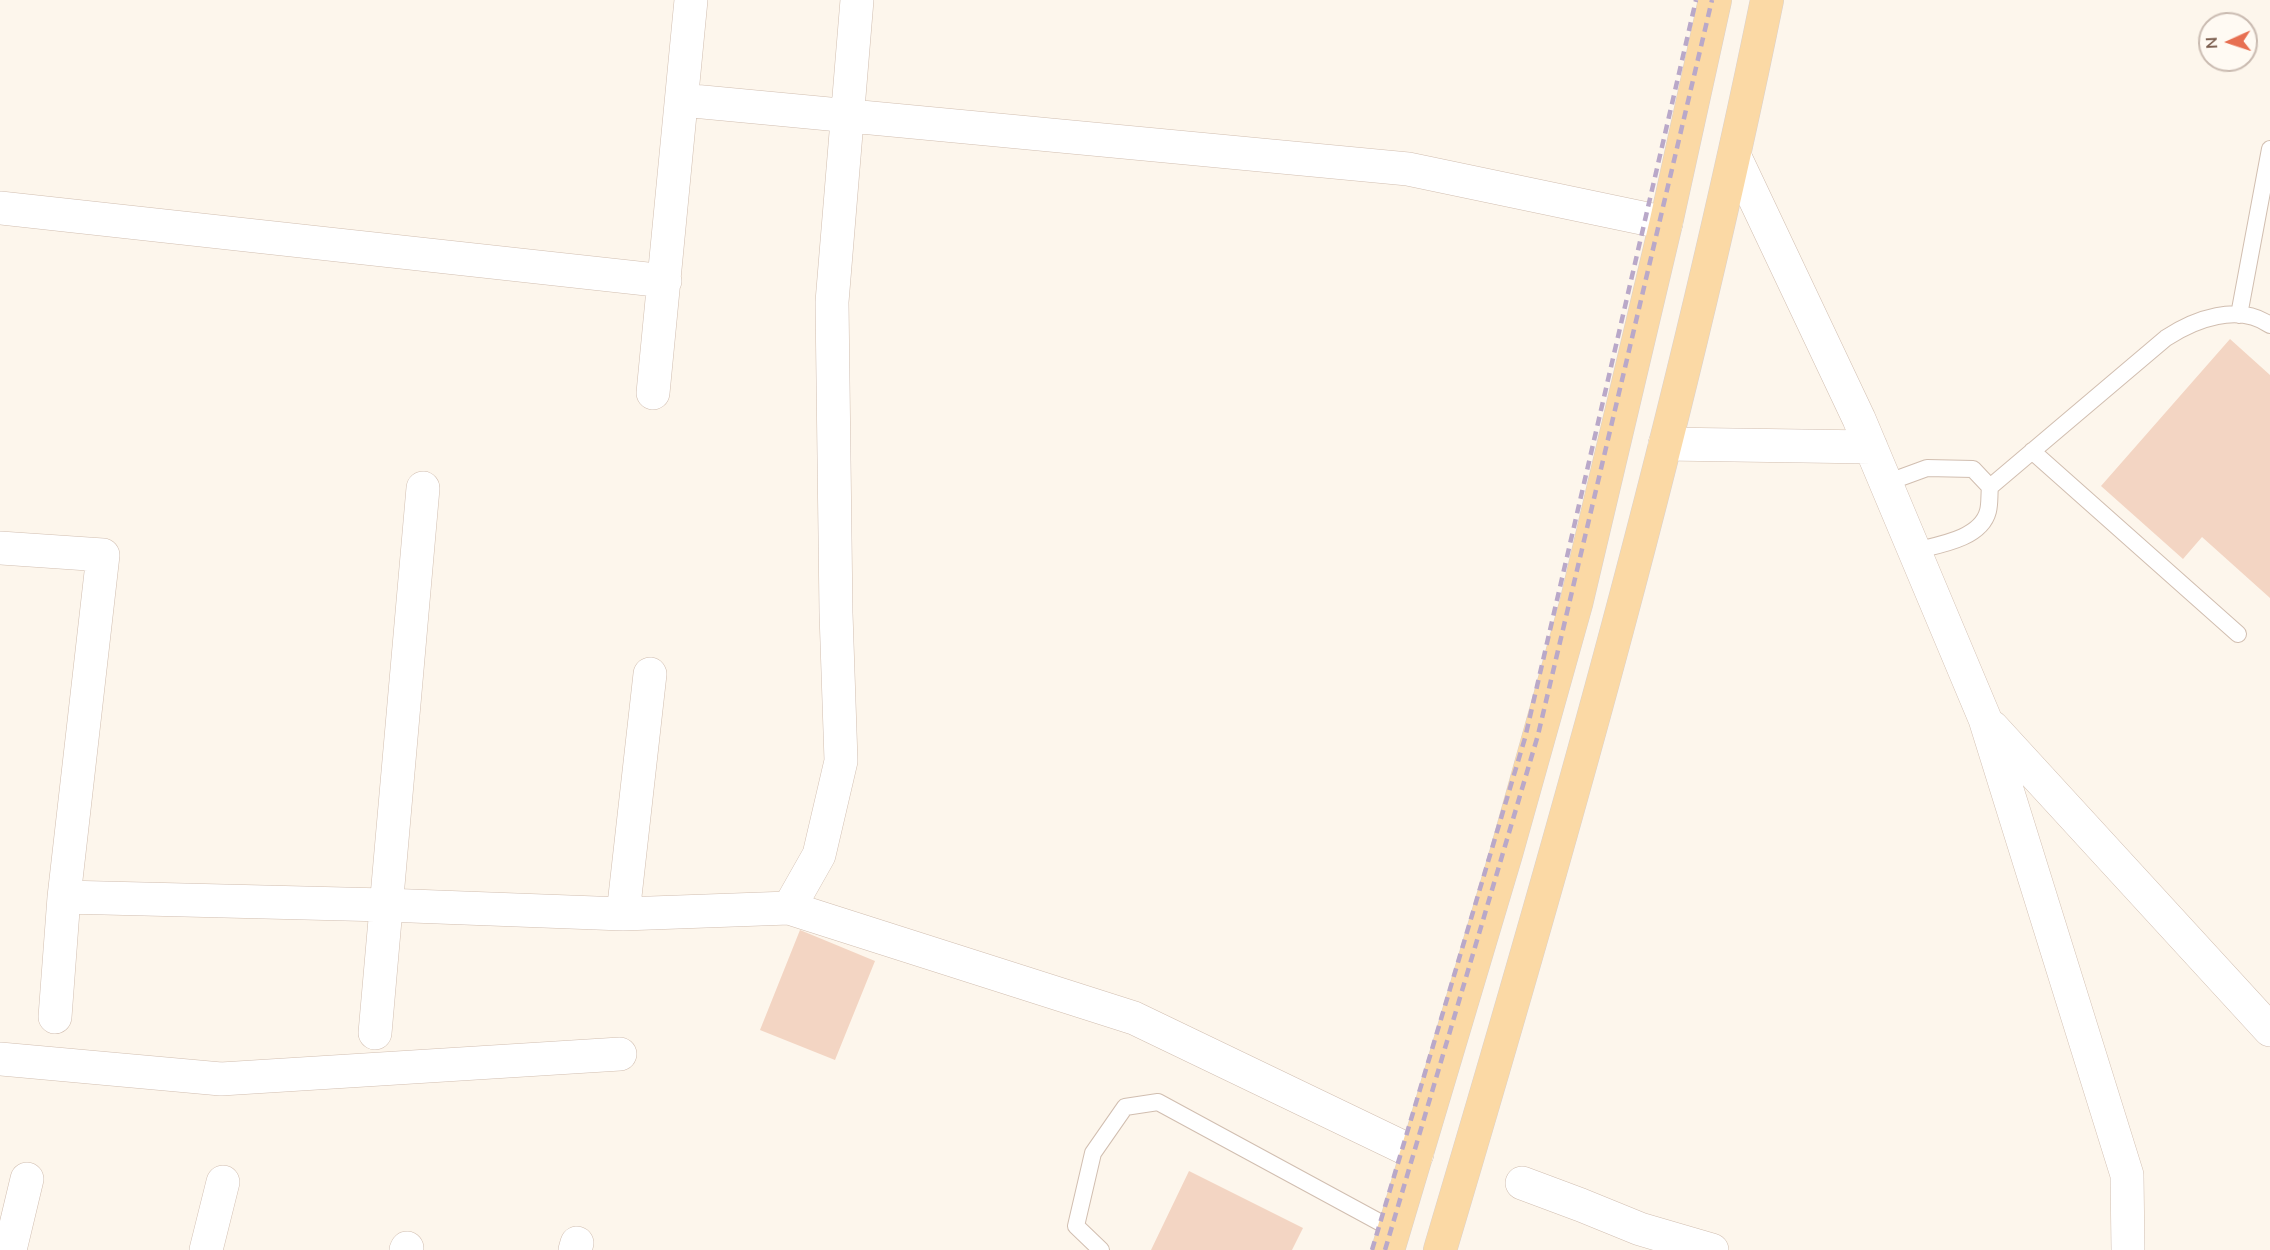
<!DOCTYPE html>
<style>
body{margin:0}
#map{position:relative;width:2270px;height:1250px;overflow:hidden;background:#fdf6ec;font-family:"Nunito Sans",sans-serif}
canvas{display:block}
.north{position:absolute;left:2198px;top:12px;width:60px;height:60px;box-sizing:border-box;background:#fffaf3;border:2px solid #cabbb1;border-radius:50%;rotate:267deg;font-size:16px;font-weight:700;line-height:24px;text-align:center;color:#7a5c4d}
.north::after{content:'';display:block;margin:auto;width:21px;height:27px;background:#e76f51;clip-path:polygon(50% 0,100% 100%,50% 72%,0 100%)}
</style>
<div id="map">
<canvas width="2270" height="1250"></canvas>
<div class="north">N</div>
</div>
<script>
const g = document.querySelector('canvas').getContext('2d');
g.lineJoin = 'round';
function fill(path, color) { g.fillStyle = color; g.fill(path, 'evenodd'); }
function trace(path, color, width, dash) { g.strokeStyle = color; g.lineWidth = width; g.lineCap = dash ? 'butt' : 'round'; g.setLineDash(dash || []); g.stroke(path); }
fill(new Path2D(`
 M2230,339L2270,375V598L2202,537L2183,559L2101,486Z
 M800,930L875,961L835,1060L760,1030Z
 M1189,1171L1303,1228L1292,1250H1151Z`), '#f3d5c3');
const service = new Path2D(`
 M2239,315L2270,149
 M2032,451L2238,634
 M1886,483L1927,468L1973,469L1990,487C1989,495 1990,503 1988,511C1981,539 1938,545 1914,551
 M1990,487L2166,338C2195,319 2238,303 2270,325
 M1101,1250L1076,1226L1093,1153L1125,1107L1158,1102L1394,1230`);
const minor = new Path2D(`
 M682,100L1408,169L1666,223
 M1735,157L1859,419L1985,719L2127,1175L2128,1250
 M0,208L665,281
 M653,393L691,0
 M1665,444L1871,447
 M0,548L103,555L64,897L55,1017
 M650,674L623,914L789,908L819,855L841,761L836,613L832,302L857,0
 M1992,727L2270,1030
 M64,897L385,905L623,914
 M789,908L1134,1018L1417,1154
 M375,1033L423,488
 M0,1059L221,1079L620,1054
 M1522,1183L1581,1205L1640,1229L1712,1250
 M10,1250L27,1179
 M206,1250L223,1182
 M406,1250L407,1248
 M575,1250L577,1243`);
const primary = new Path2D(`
 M1388,1250L1506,854L1576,604L1666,223L1715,0
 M1440,1250C1563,837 1681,422 1767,0`);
trace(service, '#d1beb0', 18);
trace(minor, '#d1beb0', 34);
trace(primary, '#dad1cd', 34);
trace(service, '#fff', 16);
trace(minor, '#fff', 33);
trace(primary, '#fbd9a5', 33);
trace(new Path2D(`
 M1372,1250L1525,738L1696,0
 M1385,1250L1538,735L1712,0`), '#b9a8c9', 4.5, [9, 6]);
</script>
